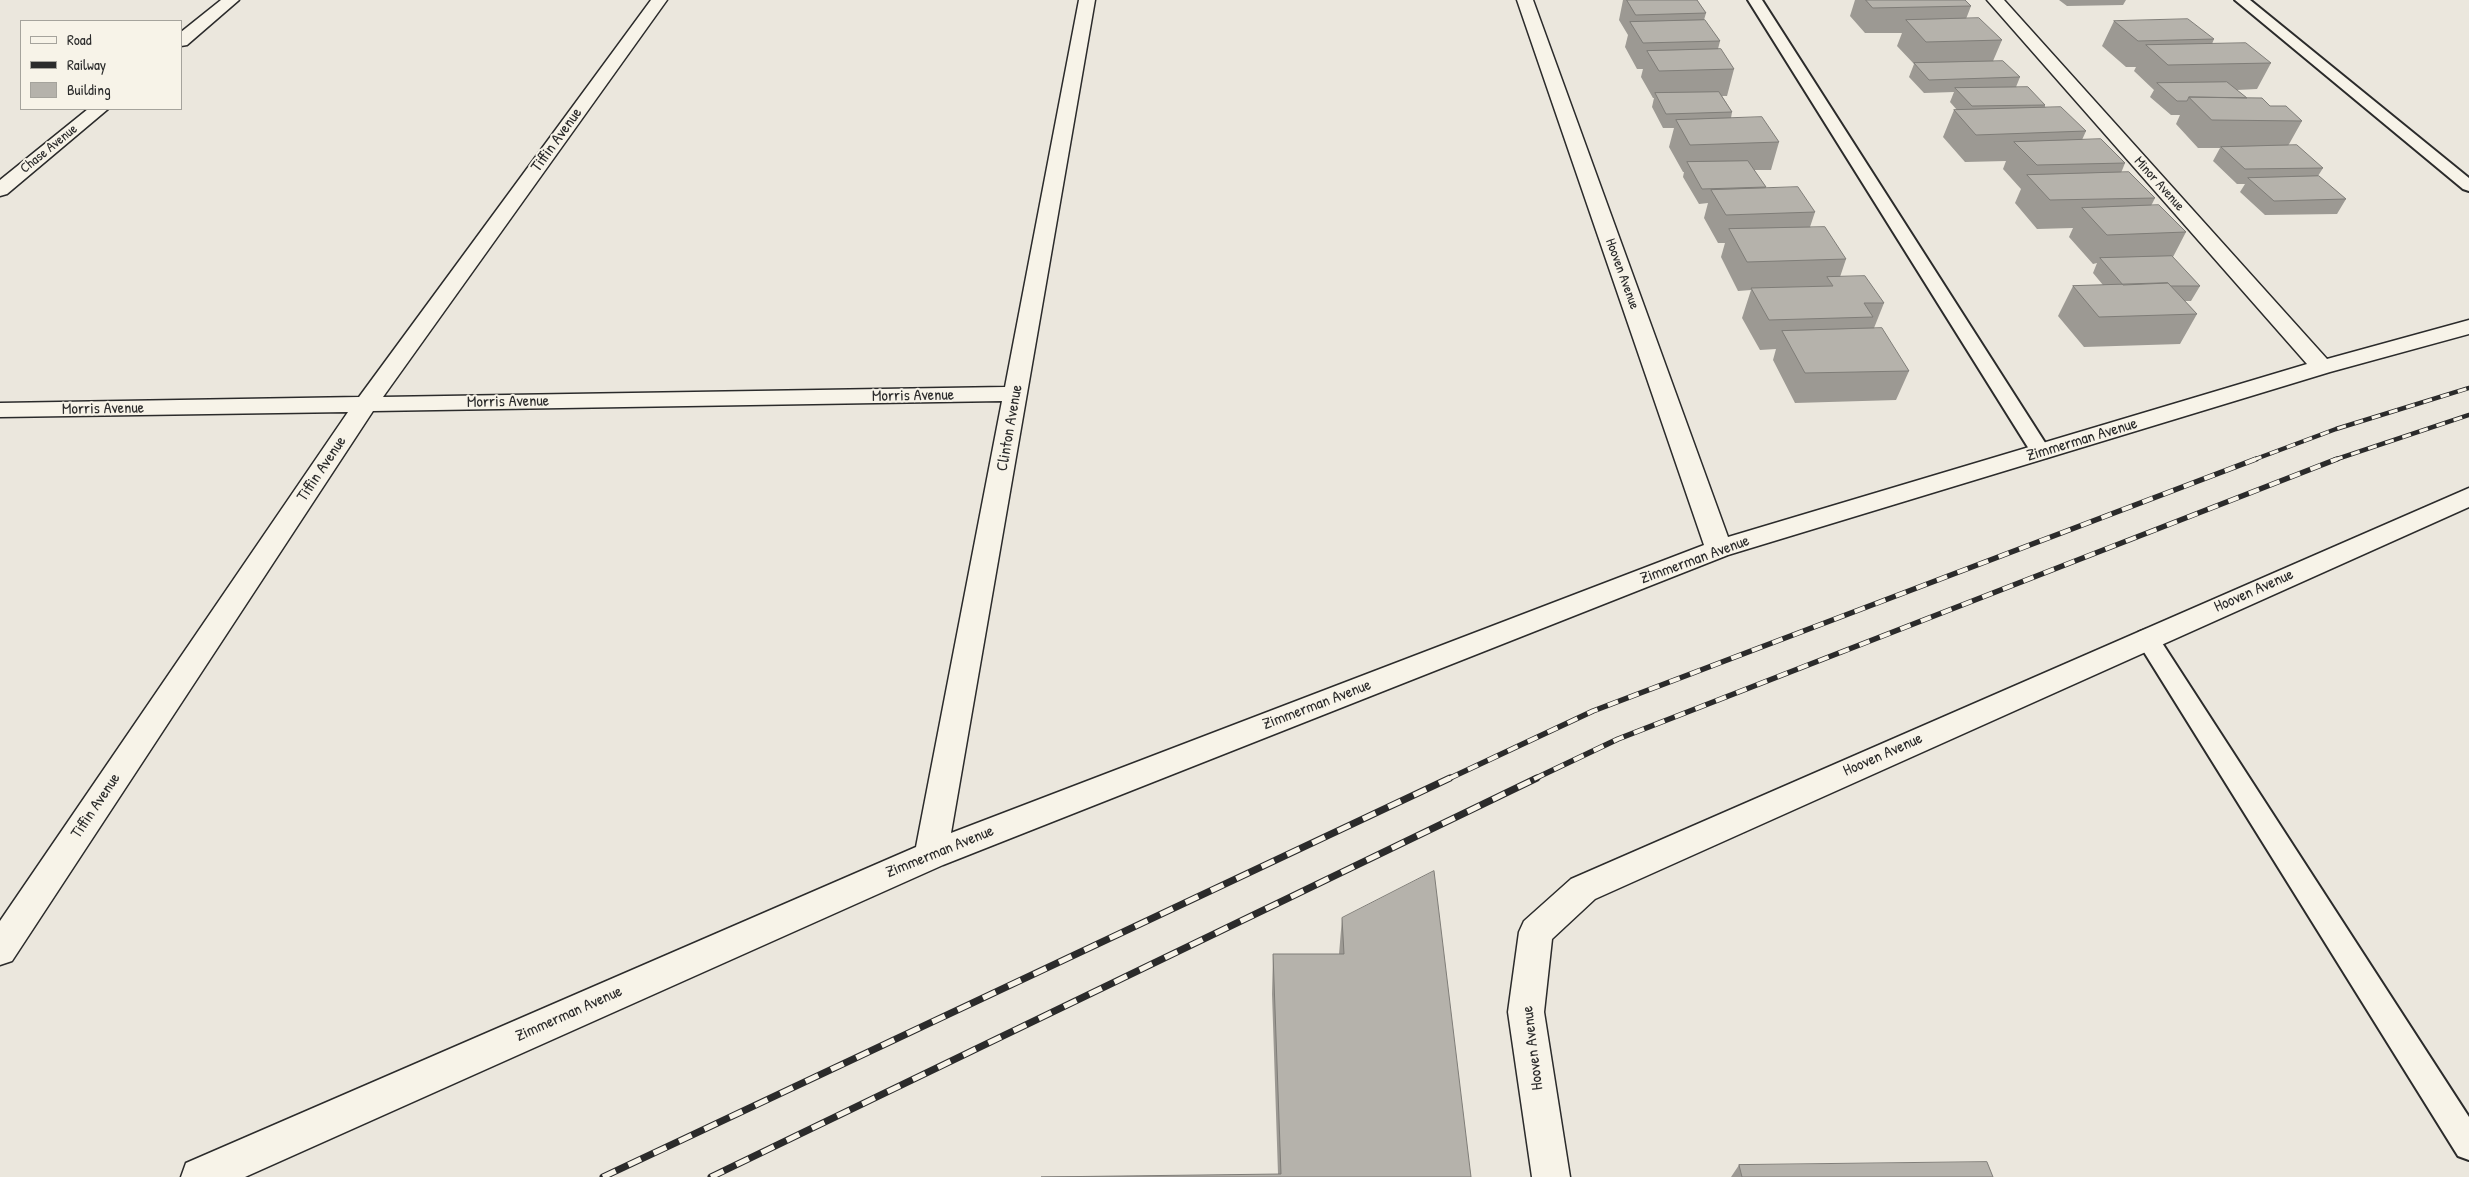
<!DOCTYPE html>
<style>
body{margin:0}
#map{position:relative;width:2469px;height:1177px;overflow:hidden;background:#ebe7dd;font-family:"Patrick Hand",sans-serif}
canvas{display:block}
.legend{position:absolute;left:20px;top:20px;width:162px;height:90px;box-sizing:border-box;background:#f7f3e8;border:1px solid #a5a39c;margin:0;padding:6px 9px;list-style:none;font-size:15px;color:#2b2b2b}
.legend li{display:flex;align-items:center;gap:10px;height:25px}
.legend b{width:25px;border:1px solid #a5a39c}
</style>
<div id="map">
<canvas width="2469" height="1177"></canvas>
<ul class="legend">
<li><b style="height:6px;background:#f7f3e8"></b>Road</li>
<li><b style="height:6px;background:#2b2b2b"></b>Railway</li>
<li><b style="height:14px;background:#b5b2ab"></b>Building</li>
</ul>
</div>
<script>
const g = document.querySelector('canvas').getContext('2d');
g.lineJoin = 'round';
function trace(path, color, width, dash) { g.strokeStyle = color; g.lineWidth = width; g.lineCap = dash ? 'butt' : 'round'; g.setLineDash(dash || []); g.stroke(path); }
function fill(path, color) { g.fillStyle = color; g.fill(path, 'evenodd'); }
function write(font, color, halo, rows, align = 'center') {
  g.font = font + ' "Patrick Hand",sans-serif'; g.lineWidth = 4; g.setLineDash([]); g.textBaseline = 'middle'; g.strokeStyle = halo; g.fillStyle = color; for (const [text, x, y, turn = 0] of rows) {
    g.save(); g.translate(x, y); g.rotate((+turn || 0) * Math.PI / 180); g.textAlign = isNaN(turn) ? turn : align; if (halo) g.strokeText(text, 0, 0); g.fillText(text, 0, 0); g.restore();
  }
}
const lane = new Path2D(`
 M1748,0H1762L2051,452L2048,457L2041,458L2034,457Z
 M2235,0H2250L2469,178V191L2463,189Z
 M2147,629L2155,632L2469,1117V1160L2458,1156L2139,644L2135,638L2139,632Z`);
const street = new Path2D(`
 M221,0H239L187,45L181,46V32Z
 M651,0H667L383,397L1005,387L1079,0H1095L951,833L1704,545L1517,0H1533L1728,537L2307,364L1987,0H2004L2327,359L2469,320V334L2330,372L1728,555L943,865L245,1177H181L186,1163L916,847L1002,401L373,411L12,961L0,965V921L348,412L0,417V403L359,397Z
 M88,109H108L7,194L0,196V180Z
 M2469,488V507L1595,899L1552,939L1544,1012L1570,1177H1532L1508,1012L1519,932L1524,921L1571,879Z`);
trace(lane, '#2b2b2b', 4);
trace(street, '#2b2b2b', 3);
fill(lane, '#f7f3e8');
fill(street, '#f7f3e8');
const railFar2 = new Path2D(`
 M2253,460L2336,429L2469,388
 M2334,460L2469,415`);
const railFar1 = new Path2D(`
 M1448,779L1593,711L2256,459
 M1534,779L1618,739L2337,459`);
const rail = new Path2D(`
 M603,1177L1450,778
 M711,1177L1537,778`);
trace(railFar2, '#2b2b2b', 4.5);
trace(railFar1, '#2b2b2b', 5.5);
trace(rail, '#2b2b2b', 7);
trace(railFar2, '#f7f3e8', 3, [9]);
trace(railFar1, '#f7f3e8', 4, [11]);
trace(rail, '#f7f3e8', 5, [14]);
fill(new Path2D(`
 M1623,0H1697L1706,13L1704,20L1720,41L1718,49L1734,69L1727,96H1722L1732,112L1731,118L1779,142L1771,170H1754L1766,187L1765,188L1815,212L1810,227L1846,259L1840,277L1884,303L1874,328L1909,371L1896,400L1795,403L1773,360L1776,349L1760,350L1742,318L1751,290L1738,291L1721,257L1725,243H1718L1704,218L1708,203L1699,204L1683,177L1684,172H1683L1669,147L1674,128H1663L1652,107L1654,98H1653L1641,77L1643,69H1637L1625,47L1628,35L1619,20Z
 M1855,0H1965L1971,6L1966,19L2002,40L1993,61L2020,77L2016,87L2045,105V107L2086,131L2082,140L2125,163L2121,173L2155,198L2151,206L2186,232L2173,257L2200,286L2191,301H2185L2197,314L2180,344L2084,347L2058,316L2073,286L2103,285L2093,273L2097,263L2093,264L2069,237L2073,228L2037,229L2015,203L2021,189L2003,169L2006,161L1965,162L1943,137L1954,110H1957L1950,102L1954,92L1924,93L1909,77L1914,64L1897,46L1902,33H1865L1850,16Z
 M2059,0H2126L2123,5L2067,6Z
 M2114,21L2214,39L2212,44L2271,63L2257,89L2237,90L2247,98L2270,106L2302,121L2288,146L2323,168L2318,176L2346,199L2337,214L2265,215L2240,192L2245,184H2237L2213,161L2220,148H2198L2176,124L2180,115H2171L2150,97L2154,90L2134,71L2136,67H2126L2102,46Z
 M1342,918L1471,1177L1278,1174L1272,994L1273,954H1339Z
 M1739,1165L1993,1177H1731Z`), '#9c9993');
const building = new Path2D(`
 M1627,0H1697L1706,13L1636,15Z
 M1866,0H1965L1971,6L1873,8Z
 M1979,18L2002,40L1926,42L1906,20Z
 M2188,19L2214,39L2138,41L2114,21Z
 M1705,20L1720,41L1643,43L1630,22Z
 M2246,43L2271,63L2168,65L2146,45Z
 M1721,49L1734,69L1659,71L1647,51Z
 M2003,61L2020,77L1929,80L1914,63Z
 M2227,82L2247,98L2189,97L2187,101H2177L2157,83Z
 M2028,87L2045,105L1972,106L1955,88Z
 M1719,92L1732,112L1666,114L1655,93Z
 M2189,97L2262,98L2270,106H2286L2302,121L2212,120Z
 M2061,107L2086,131L1976,135L1954,110Z
 M1762,117L1779,142L1690,145L1676,120Z
 M2101,139L2125,163L2037,165L2014,142Z
 M2297,145L2323,168L2245,169L2221,147Z
 M1748,161L1766,187L1702,189L1687,162Z
 M2129,172L2155,198L2050,200L2027,175Z
 M2319,176L2346,199L2274,201L2248,178Z
 M1798,187L1815,212L1726,215L1711,190Z
 M2159,205L2186,232L2107,235L2082,208Z
 M1825,227L1846,259L1747,262L1729,229Z
 M2172,256L2200,286H2171L2168,283L2123,285L2100,258Z
 M1865,276L1884,303H1864L1873,317L1769,320L1751,288L1833,286L1827,277Z
 M2168,283L2197,314L2099,317L2073,286Z
 M1882,328L1909,371L1805,373L1782,331Z
 M1434,871L1471,1177H1041L1281,1174L1273,954H1344L1342,918Z
 M1987,1162L1993,1177H1742L1739,1165Z`);
fill(building, '#b5b2ab');
trace(building, '#7f7d78', 1);
write('14px', '#2b2b2b', '#f7f3e8', [
 ["Chase Avenue",49,149,-39],
 ["Minor Avenue",2159,184,48],
 ["Hooven Avenue",1622,274,70]
]);
write('16px', '#2b2b2b', '#f7f3e8', [
 ["Tiffin Avenue",557,140,-54],
 ["Morris Avenue",913,396,-1],
 ["Morris Avenue",508,402,-1],
 ["Morris Avenue",103,409,-1],
 ["Clinton Avenue",1010,428,-80],
 ["Zimmerman Avenue",2082,440,-17],
 ["Tiffin Avenue",322,469,-56],
 ["Zimmerman Avenue",1695,560,-20],
 ["Hooven Avenue",2254,591,-24],
 ["Zimmerman Avenue",1317,705,-21],
 ["Hooven Avenue",1883,755,-24],
 ["Tiffin Avenue",96,806,-56],
 ["Zimmerman Avenue",940,852,-22],
 ["Zimmerman Avenue",569,1014,-24],
 ["Hooven Avenue",1533,1048,-97]
]);
</script>
